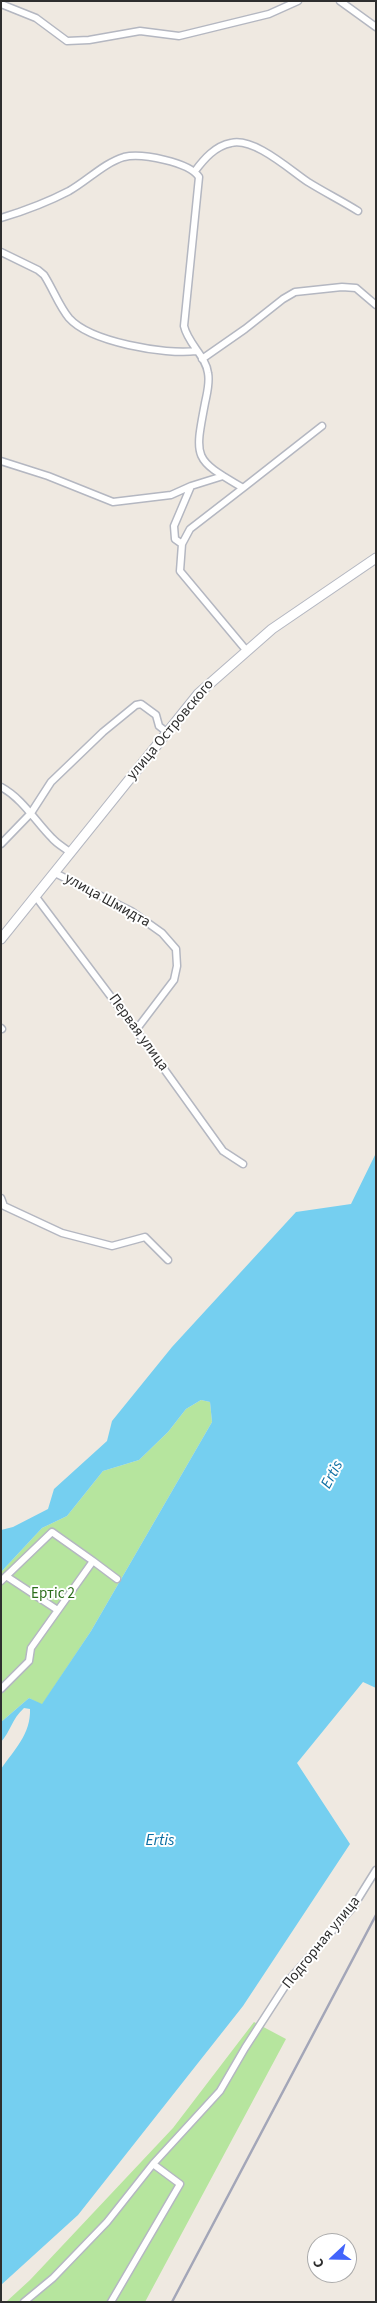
<!DOCTYPE html>
<meta charset="utf-8">
<style>
body{margin:0}
#map{position:relative;width:377px;height:2303px;overflow:hidden;background:#efe9e1;font-family:"Source Sans 3",sans-serif}
canvas{display:block}
.frame{position:absolute;inset:0;border:2px solid #2e2e2e;pointer-events:none}
.north{position:absolute;left:307px;top:2233px;width:50px;height:50px;box-sizing:border-box;background:#fff;border:1px solid #ababab;border-radius:50%;rotate:249deg;font-size:14px;font-weight:700;line-height:20px;text-align:center;color:#2e2e2e}
.north::after{content:'';display:block;margin:auto;width:18px;height:22px;background:#4264fb;clip-path:polygon(50% 0,100% 100%,50% 72%,0 100%)}
</style>
<div id="map">
<canvas width="377" height="2303"></canvas>
<div class="frame"></div>
<div class="north">С</div>
</div>
<script>
const g = document.querySelector('canvas').getContext('2d');
g.lineJoin = 'round';
function fill(path, color) { g.fillStyle = color; g.fill(path, 'evenodd'); }
function trace(path, color, width, dash) { g.strokeStyle = color; g.lineWidth = width; g.lineCap = dash ? 'butt' : 'round'; g.setLineDash(dash || []); g.stroke(path); }
function write(font, color, halo, rows, align = 'center') {
  g.font = font + ' "Source Sans 3",sans-serif'; g.lineWidth = 4; g.setLineDash([]); g.textBaseline = 'middle'; g.strokeStyle = halo; g.fillStyle = color; for (const [text, x, y, turn = 0] of rows) {
    g.save(); g.translate(x, y); g.rotate((+turn || 0) * Math.PI / 180); g.textAlign = isNaN(turn) ? turn : align; if (halo) g.strokeText(text, 0, 0); g.fillText(text, 0, 0); g.restore();
  }
}
fill(new Path2D(`
 M201,1400L210,1402L212,1422L91,1631L42,1705L29,1698L1,1722V1572L42,1528L67,1516L103,1471L139,1460L168,1432L186,1409Z
 M254,2022L286,2039L145,2302H6L30,2280L173,2128Z`), '#b6e59e');
fill(new Path2D(`
 M376,1153V1688L363,1682L297,1763L350,1844L243,2006L78,2215L1,2285V1769C14,1750 31,1734 30,1709L24,1708C11,1720 11,1731 1,1742V1722L29,1698L42,1704L91,1631L212,1422L210,1402L201,1400L186,1409L168,1432L139,1460L103,1471L67,1516L42,1528L1,1572V1530L13,1527L48,1509L54,1489L107,1441L112,1421L172,1347L296,1212L351,1204Z`), '#75cff0');
const street = new Path2D(`
 M340,1L376,27
 M1,4L36,18L67,41L89,40L140,31L179,36L269,14L298,1
 M195,171C204,159 215,146 231,143C254,137 290,170 308,182C324,192 342,201 358,211
 M1,218C24,211 48,202 69,191C87,181 104,163 124,157C142,153 189,162 199,177L184,326C188,344 206,356 208,373C210,383 207,393 205,403C194,460 194,459 243,488L322,426
 M1,252L38,270L44,275C53,289 59,306 69,318C90,342 165,355 196,351
 M202,359L245,329L283,299L295,292L342,287L356,288L376,305
 M1,461L48,476L113,502L171,495L191,486L174,526L175,539L182,544L180,571L246,650
 M191,486L223,476
 M182,544L190,529L243,488
 M1,787C23,799 35,821 52,838C57,844 65,848 71,853
 M1,844L31,813L51,782L103,732L136,705L141,704L156,715L159,726L168,733
 M55,873L131,911L162,933L176,949L177,966L174,980L136,1030
 M36,897L136,1030L223,1151L243,1164
 M1,1028L2,1029
 M1,1198L4,1206L62,1233L112,1246L145,1237L168,1260
 M6,1576L56,1609
 M1,1581L52,1532L93,1561
 M1,1689L29,1661L31,1648L93,1561L117,1579
 M24,2302L53,2278L107,2222L153,2164L220,2091L245,2048L289,1980L353,1907L376,1870
 M111,2302L180,2184L153,2164`);
const secondary = new Path2D(`
 M1,939L198,694L272,629L376,558`);
trace(street, '#b4b7c1', 9);
trace(secondary, '#b4b7c1', 11);
trace(street, '#fff', 6);
trace(secondary, '#fff', 9);
trace(new Path2D(`
 M172,2302L376,1915`), '#a3a6b8', 2.5);
write('15px', '#2e2e2e', '#fff', [
 ["улица Островского",171,730,-50],
 ["улица Шмидта",107,901,29],
 ["Первая улица",138,1033,54],
 ["Подгорная улица",322,1943,-51]
]);
write('15px', '#2c6e1b', '#fff', [
 ["Ертіс 2",53,1595]
]);
write('italic 16px', '#0d6fa3', '#fff', [
 ["Ertis",333,1475,-62],
 ["Ertis",160,1841]
]);
</script>
